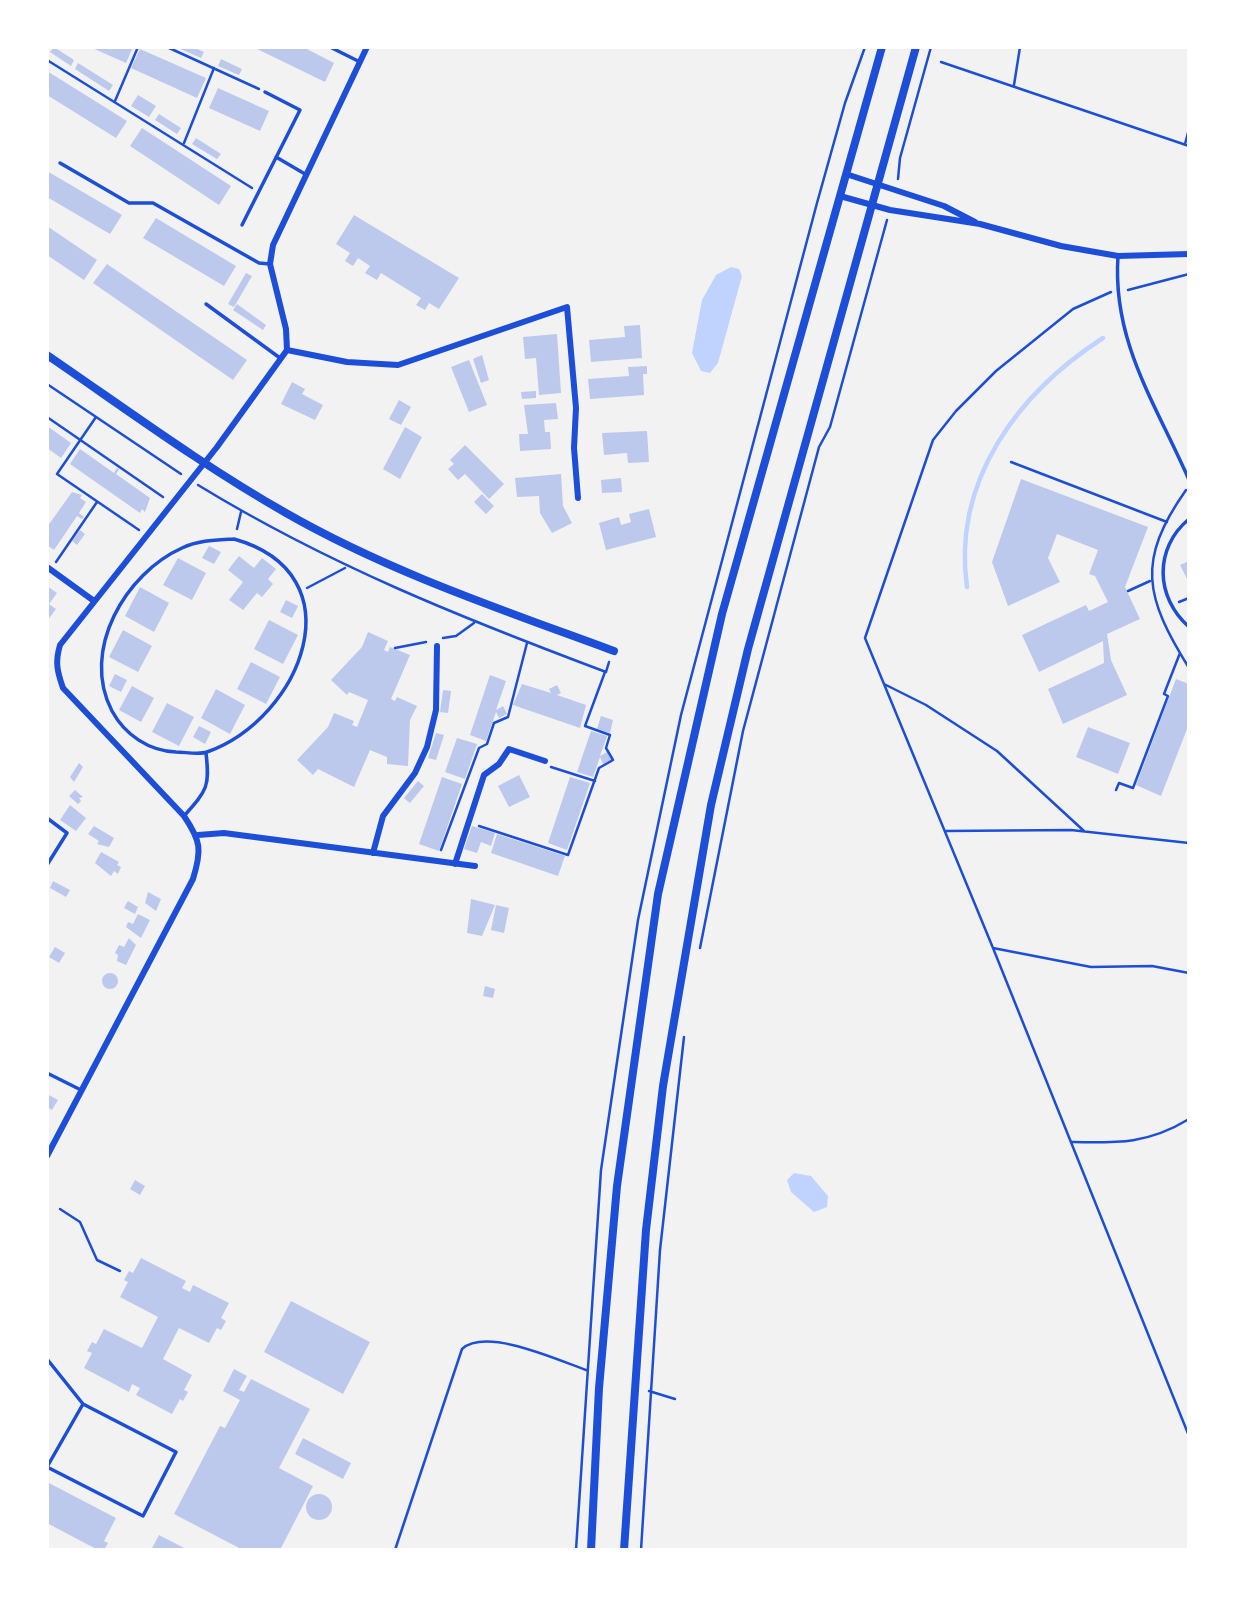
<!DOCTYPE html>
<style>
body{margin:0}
#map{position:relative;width:1236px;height:1597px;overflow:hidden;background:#f2f2f2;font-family:"Varela Round",sans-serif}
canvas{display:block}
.frame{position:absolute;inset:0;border:49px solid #fff;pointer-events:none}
</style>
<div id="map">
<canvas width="1236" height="1597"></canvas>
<div class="frame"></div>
</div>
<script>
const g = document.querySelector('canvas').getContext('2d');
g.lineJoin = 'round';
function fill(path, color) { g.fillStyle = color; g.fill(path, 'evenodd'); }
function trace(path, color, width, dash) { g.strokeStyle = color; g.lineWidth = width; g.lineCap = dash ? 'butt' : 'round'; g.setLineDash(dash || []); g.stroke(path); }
fill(new Path2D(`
 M731,267L739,269L742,276L718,363L710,373L701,371L692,353L702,300L716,275Z
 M794,1173L811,1176L828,1196L827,1207L814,1212L791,1192L787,1180Z`), '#bfd3fe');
trace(new Path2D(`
 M967,587C952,481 1018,393 1103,338`), '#bfd3fe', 4.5);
fill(new Path2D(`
 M54,47L74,60L71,66L50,52Z
 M90,47H133L126,63Z
 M176,47H193L204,52L201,58Z
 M253,47H303L334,63L325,82Z
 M140,49L206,78L197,98L131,68Z
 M221,59L242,69L239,75L218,66Z
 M78,63L113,85L109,91L75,69Z
 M47,71L127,121L116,138L47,95Z
 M218,88L269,111L260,131L209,108Z
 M138,95L156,106L149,117L131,106Z
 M159,114L181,128L177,134L155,120Z
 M142,128L231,186L219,205L130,146Z
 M196,138L221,154L217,159L192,144Z
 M47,171L122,215L110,234L47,197Z
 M354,215L459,278L439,309L429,303L425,310L416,305L421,298L381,273L377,280L365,273L370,266L358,258L353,266L345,261L350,253L336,244Z
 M156,218L236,266L224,286L143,238Z
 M47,226L97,260L84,280L47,255Z
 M107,264L247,360L233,380L93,283Z
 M246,273L252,276L234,307L228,304Z
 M237,304L266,325L263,330L233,310Z
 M640,325L642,358L591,362L589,340L625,337L624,326Z
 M557,334L561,393L539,395L536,358L525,359L523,337Z
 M482,355L489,380L481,383L473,359Z
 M469,360L487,405L469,412L451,367Z
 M647,366V374H643L644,395L590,399L588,379L629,376L628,367Z
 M292,382L305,389L302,394L323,405L315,420L281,404Z
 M536,391V398L522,399L521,392Z
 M399,400L411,407L401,425L389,419Z
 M556,403L558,419L544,420L545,432H550L551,449L520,451L519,434H528L524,405Z
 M47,426L71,443L61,458L47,448Z
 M405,427L422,437L400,479L383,469Z
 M647,431L649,462L628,463L627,453L604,455L602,433Z
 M465,445L504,484L489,499L465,474L458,480L448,469L454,464L450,460Z
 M80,449L114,473L117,468L119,469L116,474L150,498L145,512L142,509L140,513L70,464Z
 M561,474L563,506L572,523L552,533L540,513L539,496L517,497L515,478Z
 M621,478L622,492L602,493L601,480Z
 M1021,479L1148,527L1125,587L1140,619L1107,634L1111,660L1127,695L1063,724L1048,689L1104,663L1103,641L1039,672L1022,635L1086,605L1089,611L1108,602L1095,576L1089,574L1098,550L1057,534L1048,558L1060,582L1008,606L992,562Z
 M72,492L82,495L80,498L86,502L79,513L84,517L82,519L77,516L54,550L47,545V527Z
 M482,494L494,506L486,514L474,502Z
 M649,509L656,537L606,550L599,523L619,517L621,525L631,522L629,514Z
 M80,530L85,534L77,545L72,541Z
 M209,546L221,552L214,564L202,558Z
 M239,556L254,568L262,558L276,569L268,579L273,584L262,597L257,593L243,610L229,600L243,582L228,570Z
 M178,558L206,573L192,600L163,585Z
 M1189,561V583L1180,565Z
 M47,586L57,593L49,604L56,609L47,621Z
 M140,587L169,603L154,632L125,616Z
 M286,600L298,606L292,618L280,612Z
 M269,620L298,635L283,664L254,649Z
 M123,630L152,646L138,672L109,657Z
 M368,632L388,641L384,650L388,652L390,647L410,655L391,699L395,701L397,697L417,706L410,720L408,766L387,764V757L370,750L354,787L318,769L313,775L297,760L328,727L334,713L354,721L352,725L357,727L368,700L349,692L347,695L331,680L362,647Z
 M251,662L280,677L266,704L237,689Z
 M115,674L127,680L121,692L109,686Z
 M490,675L506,681L496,710L503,706L507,714L499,718L496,712L486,741L470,735Z
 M1176,679L1189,684V724L1161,796L1136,785Z
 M522,684L551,693L549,689L557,685L561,693L557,695L586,705L580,728L513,705Z
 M132,686L154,698L141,722L119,710Z
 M216,689L245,705L230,734L201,718Z
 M443,690L451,691L448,713L440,712Z
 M167,703L194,717L179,746L152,732Z
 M601,716L613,720L610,733L597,729Z
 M199,726L211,732L205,744L193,737Z
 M1088,727L1130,743L1118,774L1076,757Z
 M591,731L607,736L600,756L607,752L611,760L603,764L600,757L593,777L577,772Z
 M436,733L444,735L436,760L428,758Z
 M457,738L477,744L465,779L445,772Z
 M79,763L83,767L74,782L70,777Z
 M519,775L530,797L509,807L498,786Z
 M442,777L462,784L439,851L419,844Z
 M570,777L590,783L567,850L548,843Z
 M418,781L424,786L410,803L404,798Z
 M75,790L83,797L79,798L81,801L78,804L69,796Z
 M70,805L86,818L76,831L60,820Z
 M94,826L114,838L109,847L97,844L99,841L88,834Z
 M472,826L495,833L491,846L481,842L477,853L464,849Z
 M497,834L565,856L558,876L491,853Z
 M101,852L119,862L117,865L121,867L118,874L114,871L111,876L95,863Z
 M53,881L70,890L66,897L50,888Z
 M148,892L161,899L156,911L145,903Z
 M471,899L495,905L482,936L467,933Z
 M128,901L138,907L135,914L124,908Z
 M496,905L509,908L504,933L491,930Z
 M138,914L150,920L141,938L126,927L128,922L133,924Z
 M129,938L136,945L126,965L117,961L118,955L115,953L119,945L124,947Z
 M55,947L65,953L59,963L49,957Z
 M102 981a8 8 0 1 1 16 0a8 8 0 1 1-16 0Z
 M485,986L495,989L493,998L483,996Z
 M47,1094L58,1100L52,1110L47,1107Z
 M135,1180L145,1186L140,1195L130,1189Z
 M141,1258L186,1281L182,1288L190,1292L193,1285L229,1303L221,1318L226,1321L221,1330L217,1328L209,1343L179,1328L163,1359L192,1375L184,1390L188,1392L183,1401L180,1399L172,1414L136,1395L140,1388L132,1384L129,1392L84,1368L92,1353L87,1351L92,1342L96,1344L104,1329L142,1348L158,1317L120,1297L128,1282L124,1280L129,1271L133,1273Z
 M291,1301L370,1342L343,1394L264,1352Z
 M234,1369L247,1376L239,1390L244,1392L251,1379L310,1409L279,1468L313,1486L280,1550H243L174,1514L220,1426L225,1428L240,1400L223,1391Z
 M303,1438L351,1463L343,1479L295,1454Z
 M47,1482L116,1518L104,1541L108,1543L104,1550H98L47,1523Z
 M306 1507a13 13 0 1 1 26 0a13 13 0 1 1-26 0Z
 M159,1535L188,1550H151Z`), '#bdc9ec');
trace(new Path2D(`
 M167,47L259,89
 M47,60L252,188
 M941,62L1189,146
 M1014,85L1020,47
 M115,101L138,47
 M184,143L214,68
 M1185,144L1189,129
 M898,179L900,158L931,47
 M1128,290L1189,274
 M1111,292L1073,309L996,371L956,411L933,440L865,638L993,948L1189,1436
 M47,384L181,474
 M47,417L163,497
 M96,417L57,474L139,530
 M1011,462L1167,522
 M198,485C329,565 462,618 606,672L609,662
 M1186,490C1136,561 1145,597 1189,668
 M237,529L241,512
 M56,562L97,502
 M307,588L345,568
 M1128,591L1150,581
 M1179,602L1189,598
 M443,638L456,636L474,623
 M395,648L426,642
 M884,684L926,705L997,751L1084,831
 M551,767L595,781
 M1116,790L1119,783L1133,788L1168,696L1164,694L1180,653
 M479,826L568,855L599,768L613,760L606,748L610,735L585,726L605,672
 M945,831L1071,830L1189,843
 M441,850L479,748L487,744L494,723L508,717L527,643
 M700,948L743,731L819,447L830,427L887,220
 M993,948L1091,967L1152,966L1189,973
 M1072,1142C1118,1143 1148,1144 1189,1119
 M60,1209L80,1222L97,1260L120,1271
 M649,1391L675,1399
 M395,1550L462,1349C486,1327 558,1360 586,1370
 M576,1550L601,1170L638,920L681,715L817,203L845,103L865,47
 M641,1550L660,1250L684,1037`), '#1d4ed8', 2.5);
trace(new Path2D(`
 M330,47L360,62
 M276,157L305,174
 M60,163L129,203H153L259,263L270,264
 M242,225L300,110L265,92
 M1118,256C1112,342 1156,404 1189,480
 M206,304L280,358
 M1189,519C1154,548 1155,597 1189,627
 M234,539C359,574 302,718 207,752C199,755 185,752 176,752C149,751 125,735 112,711C80,650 126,573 182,548C199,540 216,540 234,539Z
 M184,816C207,790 210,787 206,753
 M47,818L67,833L47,865
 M47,1073L81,1090
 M47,1359L83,1404L47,1467
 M47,1467L143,1516L176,1452L83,1404`), '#1d4ed8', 3.5);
trace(new Path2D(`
 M846,174L944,206L975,222
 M840,196L890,210L980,224L1061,246L1118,256L1189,254
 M287,350L347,362L398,365L567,307L576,408L574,448L578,498
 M47,567L94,601
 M198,835L224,833L475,866
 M373,853L383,816L415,773L427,747L436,710L437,646
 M455,864L484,775L499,764L509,749L545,761
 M47,1156L193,879C202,850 201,841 184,816L63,688C57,671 55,662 60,645L217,447L287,350L286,329L270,264L273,245L367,47`), '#1d4ed8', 6);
trace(new Path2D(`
 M47,355C126,409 203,466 286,513C389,572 503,610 614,651
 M591,1550L599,1388L617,1186L658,894L722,614L882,47
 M624,1550L646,1230L663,1086L711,805L748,649L916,47`), '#1d4ed8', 8);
</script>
